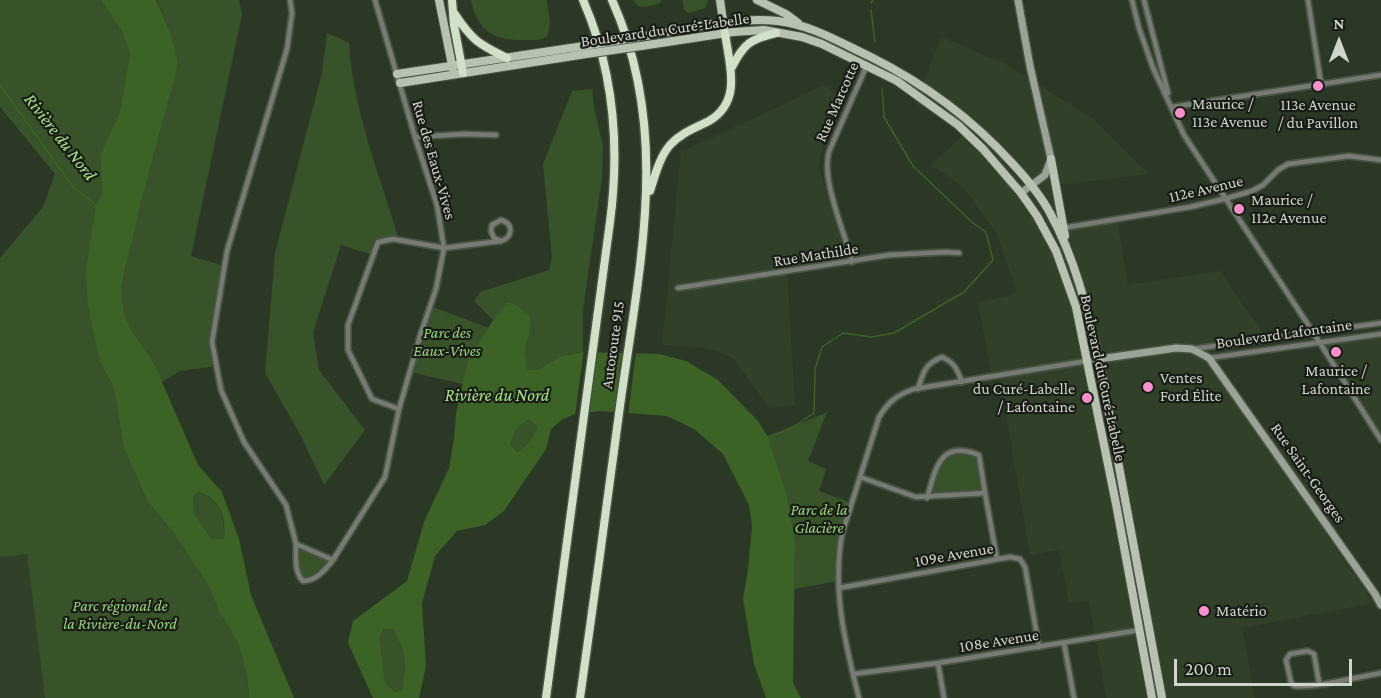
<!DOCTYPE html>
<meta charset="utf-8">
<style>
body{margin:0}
#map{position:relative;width:1381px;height:698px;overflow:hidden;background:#2c3826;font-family:"Crimson Pro",serif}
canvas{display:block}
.north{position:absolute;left:1309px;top:12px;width:60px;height:60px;-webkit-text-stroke:4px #181d15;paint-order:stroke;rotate:0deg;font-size:16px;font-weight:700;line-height:24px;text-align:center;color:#ced5ca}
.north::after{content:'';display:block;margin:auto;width:21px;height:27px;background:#ced5ca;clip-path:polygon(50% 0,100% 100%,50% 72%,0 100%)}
.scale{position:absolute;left:1174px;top:659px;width:178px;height:27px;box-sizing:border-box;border:3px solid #ced5ca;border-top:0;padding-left:8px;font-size:18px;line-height:21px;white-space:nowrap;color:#ced5ca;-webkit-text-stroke:4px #181d15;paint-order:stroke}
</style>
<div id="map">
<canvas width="1381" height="698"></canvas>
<div class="north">N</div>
<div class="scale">200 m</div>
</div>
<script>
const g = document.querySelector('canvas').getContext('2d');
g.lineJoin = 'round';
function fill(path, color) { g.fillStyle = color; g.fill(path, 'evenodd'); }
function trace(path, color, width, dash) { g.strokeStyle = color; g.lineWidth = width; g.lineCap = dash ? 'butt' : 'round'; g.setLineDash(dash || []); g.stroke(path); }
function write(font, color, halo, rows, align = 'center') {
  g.font = font + ' "Crimson Pro",serif'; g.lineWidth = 4.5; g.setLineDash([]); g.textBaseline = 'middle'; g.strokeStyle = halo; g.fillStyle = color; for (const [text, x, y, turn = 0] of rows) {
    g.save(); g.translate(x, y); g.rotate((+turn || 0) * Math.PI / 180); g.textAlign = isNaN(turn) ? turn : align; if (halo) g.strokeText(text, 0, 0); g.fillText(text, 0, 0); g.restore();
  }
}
fill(new Path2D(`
 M941,37L1004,63L1095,120L1149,174L1058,185L1064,229L1117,220L1128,285L1220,271L1264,335L992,377L978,303L1017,293L997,234L963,187L931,165L965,132L915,103Z
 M825,85L845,100L821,155L819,168L844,251L835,259L787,267L795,406L769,407L732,357L707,348L662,345L681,152Z
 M1381,334V440L1320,343Z
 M1173,353L1191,355L1208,362L1373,603L1242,628L1255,698H1163L1101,362Z
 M1088,364L1148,698H1106L1089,601L1069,603L1059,550L1030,555L1000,378Z
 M27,554L45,698H0V557Z`), '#314129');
fill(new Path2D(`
 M0,0H101L122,32L130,53L120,111L100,155L102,196L96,205L100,362L114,388L124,449L148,502L173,532L210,588L219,612L238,643L247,675L249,698H45L27,554L0,557V258L43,207L55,174L0,107Z
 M157,0H239L242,14L191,256L224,266L212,342L217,366L180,371L162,382C155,354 127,335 123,306C119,279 130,254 135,229C144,187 157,147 167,105C171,91 178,75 177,60C175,39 165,20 157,0Z
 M471,0H547L550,23L548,35C543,41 534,40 526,40C495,41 477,32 471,0Z
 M633,0H661L660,3L646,7L638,6Z
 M682,0H707L708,1L705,8L689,13L685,11Z
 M327,33L349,43C353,111 380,175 399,240L378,242L373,255L341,245L313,332L319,370L365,430L324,485L301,436L265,373L275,253L322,73Z
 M592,89L595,112L603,146L602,178L583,309V352L561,356L537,370H526L525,347L529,336L509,302L493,320L474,301L480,292L549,270L552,258L543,164L572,91Z
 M430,306L489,328L468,361L463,384L410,372Z
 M827,412L808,461L826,469L819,491L852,503L842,533L839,581L794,589L795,540L787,495L768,437Z
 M529,419L537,427C533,438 527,446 517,452L510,444L516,429Z
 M969,451L979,455L985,493L927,498L939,460L948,452Z
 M198,492C221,500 225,517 224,539H212L193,512V498Z
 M296,544L333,560L310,581H303L299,576Z
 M384,629H393C406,654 407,662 402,690L395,693L385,682L378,638Z`), '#38522a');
fill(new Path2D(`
 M101,0H156C165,20 175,39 177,60C178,75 171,91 167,105C157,147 144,187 135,229C130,254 119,279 123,306C127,335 155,354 162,382L198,465L222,492L239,539L251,595L294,698H249L247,675L238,643L219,612L210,588L173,532L148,502L124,449L114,388L100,362L88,307L86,270L96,205L102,195L100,155L120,111L130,53L122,32ZM198,492C221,499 226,517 224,539H212L193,512V498Z
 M508,302L518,306L530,316L529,336L525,347L527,370H537L561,356L583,352L659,354L686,361L718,380L758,421L768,437L787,495L795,540L793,683L801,698H766L754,664L743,599L748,570L752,526L749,505L723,454L694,429L667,416L600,411L575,414L563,419L551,429L546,449L504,511L485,525L457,531L435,556L422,603L426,666L419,698H373L348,643L353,621L407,581L424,522L449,468L454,439L456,413L468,361L493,320ZM529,419L537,427C533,438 527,446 517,452L510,444L516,429ZM384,629H393C406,654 407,662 402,690L395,692L385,682L379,638Z`), '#3c6226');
fill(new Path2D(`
 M584,349L598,350L589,416L577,417L575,416Z
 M623,350L636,352L628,416L614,415Z`), '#2c3826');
trace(new Path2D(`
 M871,3L873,0
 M871,10L875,42
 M0,85L73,187L96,205
 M768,437L793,427L814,413L815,369L822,347L843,333L872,337L894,333L964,292L993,260L986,232L973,223L913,166L884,117L882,89`), '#3c6226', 1.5);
const street = new Path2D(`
 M290,0L292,13L287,49L227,251L212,342L221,390L244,442L286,505L296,544L333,560L385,477L399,409L421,333L436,289L444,248L437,205L415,137L375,0
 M1132,0L1139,28L1153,68L1184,135L1320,343L1381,440
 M1144,0L1168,93
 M1308,0L1321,84
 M1172,107L1381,75
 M415,137L464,134L496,135
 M1063,228L1190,207L1224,199L1252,191L1263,185L1278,170L1288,164L1349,156L1381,160
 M852,262C845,232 819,177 830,149L867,65
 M678,288L889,255L946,252L959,253
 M1193,349L1381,323
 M1209,358L1381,334
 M918,389C923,372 925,364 942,357C954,362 957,369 962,382
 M399,409L372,399L348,350V325L378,242L393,239L444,248L501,241C513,237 514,224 501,220L492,225L491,231L494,238L501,241
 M860,477L916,497L985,493L997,559
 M927,498C936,469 939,439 979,455L985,493
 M296,544C296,556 294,572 303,581C316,581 325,570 333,560
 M839,588L1010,557L1020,559L1025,567L1039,647
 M1064,643L1074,698
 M938,663L944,698
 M853,674L938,663L1140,630
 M1319,683L1314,654L1308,651L1290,654L1286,660L1291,682L1294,686C1316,688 1357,677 1381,673
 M859,698C845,644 832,589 842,534L879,417C889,401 897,395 914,389L1099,359`);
const secondary = new Path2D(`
 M1018,0L1030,66L1051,159L1045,175L1021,193
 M1099,359L1176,348L1192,349L1209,358L1375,594L1381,605`);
const primary = new Path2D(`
 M439,0L453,70
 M720,0L724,28
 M757,0L786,14L798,23
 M639,37C682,30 735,16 778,21C812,25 841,43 871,57C925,84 971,118 1012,163C1026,178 1040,194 1050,213C1075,258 1087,309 1099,359L1162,698
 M641,46L733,32L764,30L802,37L822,44L897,81L958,125L983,149L1021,193L1037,216L1056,251L1076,307L1116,504L1152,698
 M397,74L584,46
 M400,83L586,54
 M1051,159L1065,236`);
const highway = new Path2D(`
 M452,0L454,25L463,73
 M454,13C472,40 478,44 507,58
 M732,67C744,43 751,39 776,33
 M650,191C655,176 659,158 670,145C681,133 695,128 709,121C743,101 729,64 725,33
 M546,698L610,222C620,146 614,71 583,0
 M580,698C594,601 607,503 620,406C639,267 672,133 612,0`);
trace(street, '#495444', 8);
trace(secondary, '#495444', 10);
trace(primary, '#495444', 10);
trace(highway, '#495444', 11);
trace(street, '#767c73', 4.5);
trace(secondary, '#9aa496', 7);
trace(primary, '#b7c3b0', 8);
trace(highway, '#d0e0c9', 8);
const primaryBridge = new Path2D(`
 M584,46L639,37
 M586,54L641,46`);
trace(primaryBridge, '#495444', 10, []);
trace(primaryBridge, '#b7c3b0', 8);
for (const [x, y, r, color] of [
 [1318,86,6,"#f890cb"],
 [1180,113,6,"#f890cb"],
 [1239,209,6,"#f890cb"],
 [1336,352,6,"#f890cb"],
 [1148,387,6,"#f890cb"],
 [1087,398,6,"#f890cb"],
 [1204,611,6,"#f890cb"]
]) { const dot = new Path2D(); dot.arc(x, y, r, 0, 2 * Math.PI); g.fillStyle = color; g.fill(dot); trace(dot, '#181d15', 2); }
write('16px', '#ced5ca', '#181d15', [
 ["Boulevard du Curé-Labelle",665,30,-8],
 ["Rue Marcotte",837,102,-66],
 ["Rue des Eaux-Vives",434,160,74],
 ["112e Avenue",1206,189,-13],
 ["Rue Mathilde",816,255,-9],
 ["Boulevard Lafontaine",1284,334,-8],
 ["Autoroute 915",613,345,-82],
 ["Boulevard du Curé-Labelle",1103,378,78],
 ["Rue Saint-Georges",1308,473,55],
 ["109e Avenue",954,555,-10],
 ["108e Avenue",999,641,-9]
]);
write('16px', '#ced5ca', '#181d15', [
 ["Maurice /",1192,104],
 ["113e Avenue",1192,122],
 ["113e Avenue",1318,105,"center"],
 ["/ du Pavillon",1318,123,"center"],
 ["Maurice /",1251,200],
 ["112e Avenue",1251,218],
 ["Maurice /",1336,371,"center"],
 ["Lafontaine",1336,389,"center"],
 ["Ventes",1160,378],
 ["Ford Élite",1160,396],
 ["du Curé-Labelle",1075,389,"right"],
 ["/ Lafontaine",1075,407,"right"],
 ["Matério",1216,611]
], 'left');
write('italic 16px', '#9ad27c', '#181d15', [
 ["Parc des",447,333],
 ["Eaux-Vives",447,351],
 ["Parc de la",819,510],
 ["Glacière",819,528],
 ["Parc régional de",120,606],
 ["la Rivière-du-Nord",120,624]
]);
write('italic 18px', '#a8e18a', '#181d15', [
 ["Rivière du Nord",60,137,52],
 ["Rivière du Nord",497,395]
]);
</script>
